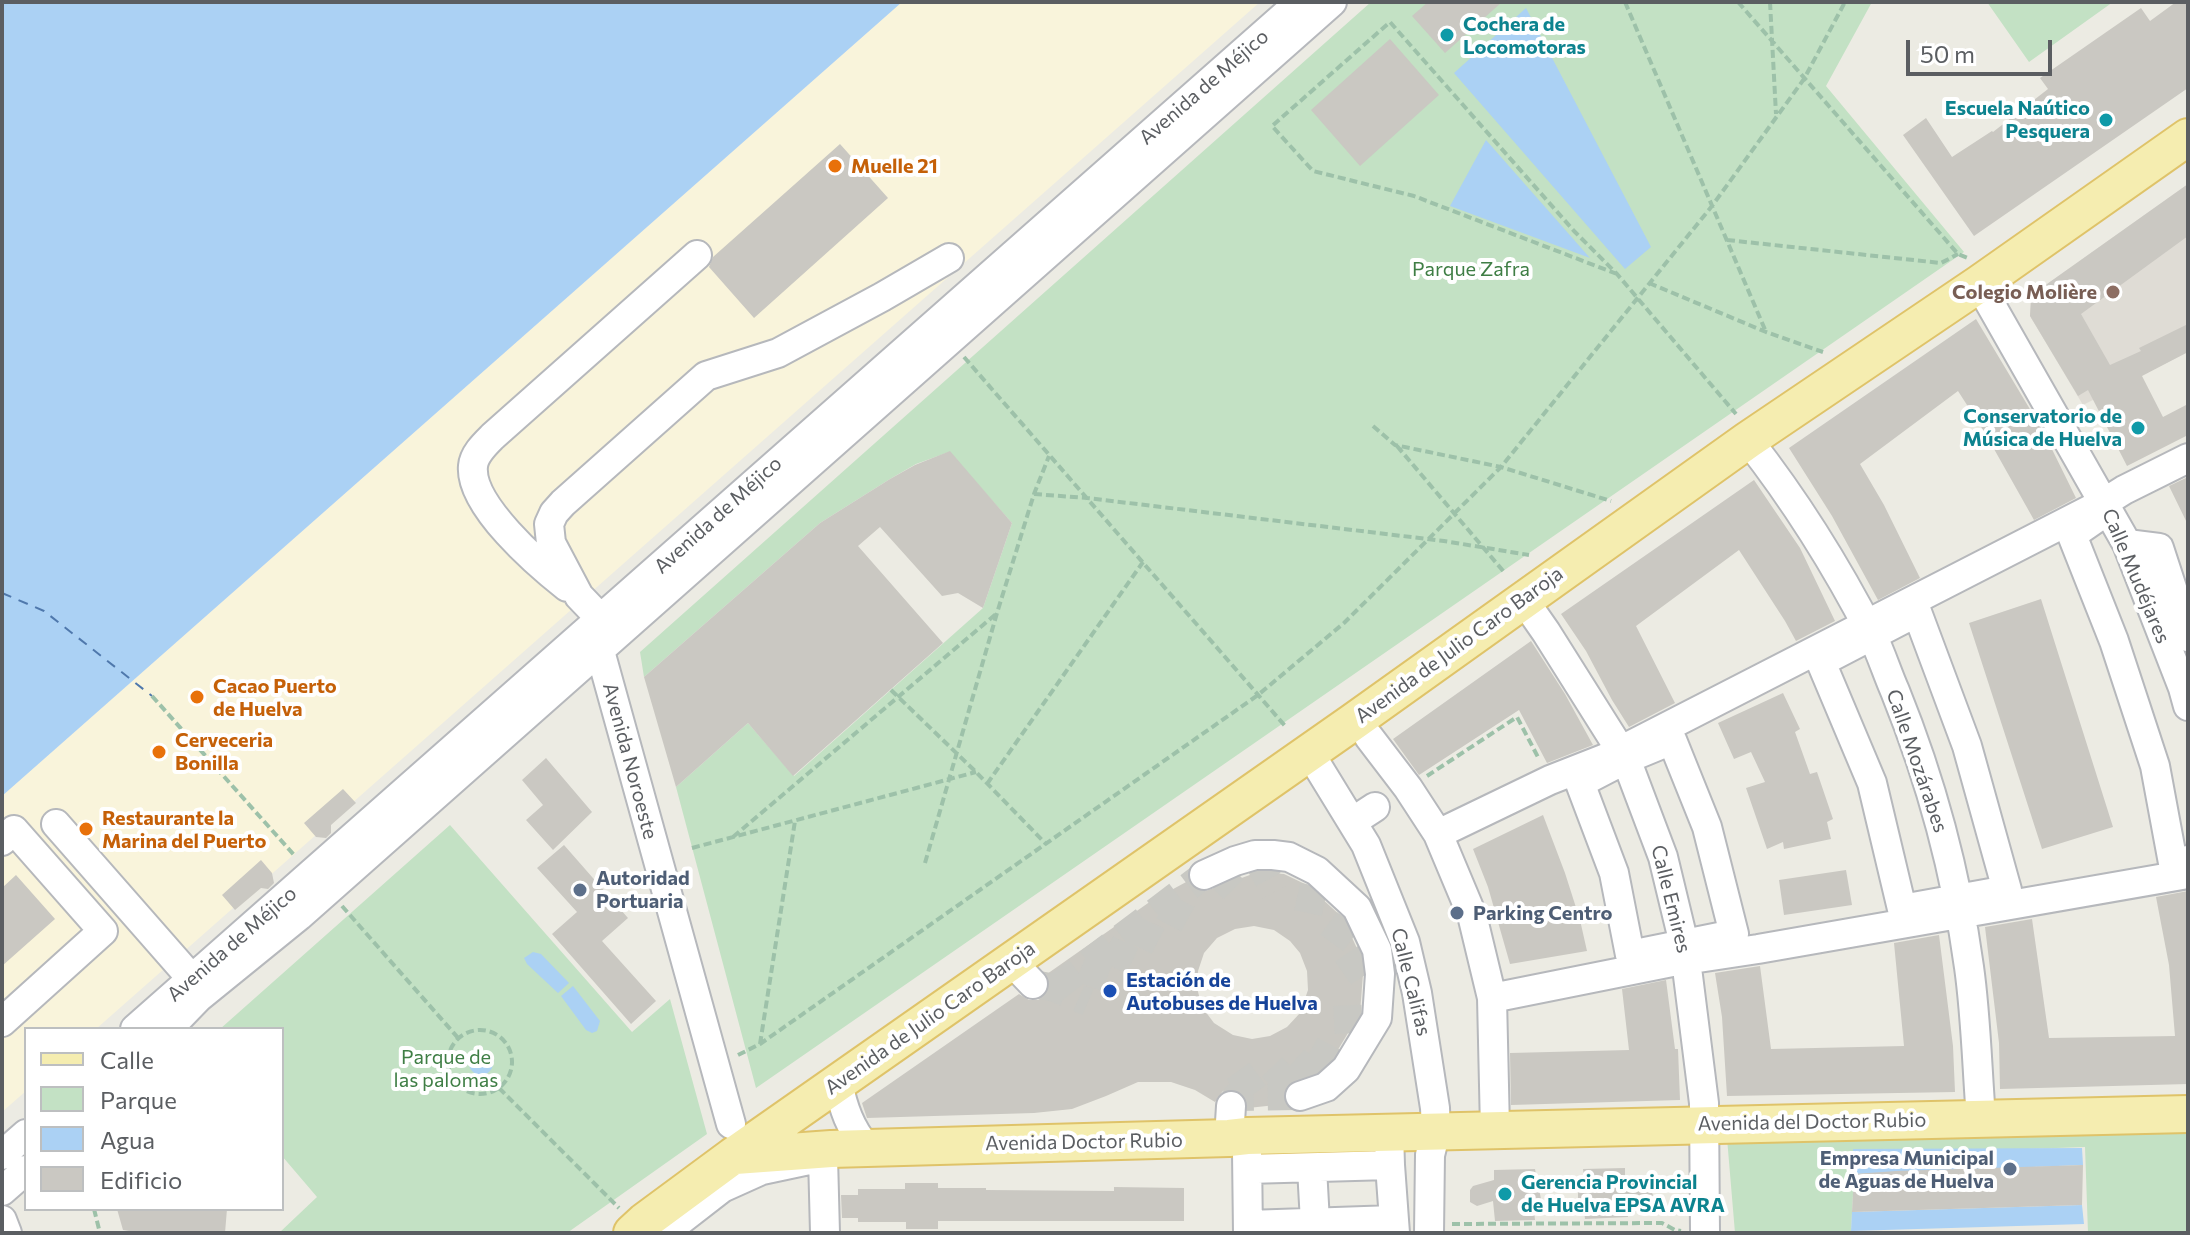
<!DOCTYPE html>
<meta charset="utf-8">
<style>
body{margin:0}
#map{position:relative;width:2190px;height:1235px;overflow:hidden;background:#ecebe3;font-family:Commissioner,sans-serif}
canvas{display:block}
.frame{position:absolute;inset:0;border:4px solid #5b5e62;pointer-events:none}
.legend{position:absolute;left:24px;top:1027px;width:260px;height:184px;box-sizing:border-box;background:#fff;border:2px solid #bdbfc0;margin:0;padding:10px 14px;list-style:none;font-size:24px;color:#5b5e62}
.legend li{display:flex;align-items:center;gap:16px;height:40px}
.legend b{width:40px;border:2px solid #bdbfc0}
.scale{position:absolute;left:1906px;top:40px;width:146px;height:36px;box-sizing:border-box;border:4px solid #5b5e62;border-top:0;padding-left:10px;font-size:24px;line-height:28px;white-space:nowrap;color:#5b5e62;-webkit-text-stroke:6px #fff;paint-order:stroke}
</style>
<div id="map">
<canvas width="2190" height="1235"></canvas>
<div class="frame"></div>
<ul class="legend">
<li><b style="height:10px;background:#f5edb0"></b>Calle</li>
<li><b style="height:22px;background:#c3e1c4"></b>Parque</li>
<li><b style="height:22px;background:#abd1f4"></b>Agua</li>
<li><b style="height:22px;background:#cac8c2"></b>Edificio</li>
</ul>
<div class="scale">50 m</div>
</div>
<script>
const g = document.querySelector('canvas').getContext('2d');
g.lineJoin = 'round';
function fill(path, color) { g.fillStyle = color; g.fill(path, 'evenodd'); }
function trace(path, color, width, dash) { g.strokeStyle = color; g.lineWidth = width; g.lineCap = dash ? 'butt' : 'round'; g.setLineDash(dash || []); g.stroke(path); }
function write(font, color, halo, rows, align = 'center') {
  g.font = font + ' Commissioner,sans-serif'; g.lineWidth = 8; g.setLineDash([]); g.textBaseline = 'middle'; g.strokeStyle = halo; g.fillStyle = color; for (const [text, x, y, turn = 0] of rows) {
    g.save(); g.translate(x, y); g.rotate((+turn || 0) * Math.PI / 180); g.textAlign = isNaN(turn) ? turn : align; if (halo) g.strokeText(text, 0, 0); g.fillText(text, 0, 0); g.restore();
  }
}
fill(new Path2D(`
 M902,2H1260L96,1029H26V1091L2,1112V796Z`), '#f9f4db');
fill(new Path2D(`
 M2188,184V352L2083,405L2030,316L2031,299L2040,289Z`), '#dfdcd5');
fill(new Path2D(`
 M1371,2H1872L1826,86L1964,252L756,1088L676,787L748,723L794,776L983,608L1012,523L949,452L916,464L890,479L820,523L644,677L640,652Z
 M1987,2H2113L2029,62Z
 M450,825L632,1032L670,999L707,1134L567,1233H279L317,1197L282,1156V1029H220Z
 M2188,1128V1233H2088L2085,1147L1855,1155L1851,1233H1735L1727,1138Z`), '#c3e1c4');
fill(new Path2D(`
 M2,2H902L2,796Z
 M1526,8L1651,247L1625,269L1454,73Z
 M1486,140L1590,258L1450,206Z
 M533,952L541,954L569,983L558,993L527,964L524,958Z
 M573,986L600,1021L597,1031L592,1033L586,1030L561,996Z
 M469 1063a12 12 0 1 1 24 0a12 12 0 1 1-24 0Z
 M2082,1148L2083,1165L1854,1174L1853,1149Z
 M2082,1205L2084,1224L1851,1231L1852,1212Z`), '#abd1f4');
trace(new Path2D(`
 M2,593L44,611L152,696`), '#4f78ac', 2, [10, 8]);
fill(new Path2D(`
 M1428,2H1502L1445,53L1412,16Z
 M2176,2H2188V88L1974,236L1903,135L1926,118L1952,157L1992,131L1993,132L2048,89L2040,78L2141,8L2150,21Z
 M1390,39L1439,95L1360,166L1311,110Z
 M840,144L888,198L754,318L709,267L713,257Z
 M2188,184V236L2081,314L2110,365L2141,351L2139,348L2188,324V352L2142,376L2163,417L2188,404V435L2127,466L2088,390L2078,396L2030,316L2031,299L2040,289Z
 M1976,319L2043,431L2076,498L2034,520L1985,433L1958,391L1860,464L1884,505L1920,578L1878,600L1832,516L1789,448Z
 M950,451L1012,523L983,608L958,593L942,596L880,527L858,546L943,643L793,776L748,723L676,787L644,677L820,523L890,479L915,465Z
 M2188,477V525L2169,486Z
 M1754,480L1800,548L1835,621L1796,641L1785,621L1739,550L1636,626L1675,703L1629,727L1612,700L1586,651L1561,614Z
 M2041,599L2113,827L2042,849L1969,623Z
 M1531,641L1565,694L1593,745L1547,763L1519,710L1419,775L1393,739Z
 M1783,693L1800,729L1795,732L1810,774L1817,772L1833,819L1827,822L1831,839L1784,849L1783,842L1767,849L1746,788L1765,782L1751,752L1734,759L1718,723Z
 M546,758L592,812L553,850L526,820L543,805L522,780Z
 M343,789L356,803L331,825V833L326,838L316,837L304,823Z
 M1543,815L1565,873L1580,920L1587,951L1510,964L1488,887L1473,849Z
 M564,845L628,918L602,941L656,1001L631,1024L552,934L577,912L537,868Z
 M261,860L272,873L274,883L268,889L261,888L235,910L222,895Z
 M1846,870L1852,905L1784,915L1779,880Z
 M1258,872L1284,874L1307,885L1343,918L1360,955L1363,974L1360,1013L1333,1058L1317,1072L1288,1084L1284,1092V1102L1276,1105L1248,1108L1246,1098L1241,1092L1233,1089L1223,1091L1215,1102L1195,1090L1171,1082H1138L1106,1096L1072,1109L1034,1113L867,1118L862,1103L1019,994L1029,1000H1038L1044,997L1049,988L1050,981L1047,974L1151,901L1188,881L1194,888L1203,892ZM1254,926L1274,930L1290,941L1300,953L1307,971L1308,990L1300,1013L1287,1027L1270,1036L1252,1039L1233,1035L1214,1023L1202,1007L1197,988L1198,971L1204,953L1217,938L1235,929Z
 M16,875L55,919L2,966V888Z
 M2188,891V1084L2000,1089L1999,1043L1985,927L2032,919L2049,1038L2175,1036L2169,965L2156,897Z
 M1939,935L1953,1046L1955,1092L1727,1096L1722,1017L1715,973L1760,966L1771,1049L1904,1046L1894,943Z
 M1666,980L1675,1049H1678L1680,1100L1511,1105L1510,1053L1629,1050L1622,989Z
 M2083,1165L2082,1205L1852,1212L1854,1174L1896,1171Z
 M1625,1168V1187L1642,1182L1648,1184L1653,1195L1650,1200L1643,1203L1627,1200L1628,1217L1585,1219L1584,1210L1578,1198V1188L1584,1176L1583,1169Z
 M1535,1169L1541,1199L1534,1211L1535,1220L1495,1221L1493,1201L1477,1206L1470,1202V1190L1473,1186L1494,1180V1170Z
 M905,1183H938V1188H986V1190L1114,1191V1187L1184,1188V1221H938V1229H906V1222H858V1218H842L841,1195H858V1189H905Z
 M117,1209H227L225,1233H141L123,1230Z`), '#cac8c2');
trace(new Path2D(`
 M1255,855L1275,892
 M1214,869L1239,895
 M1163,906L1191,921
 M1308,913L1317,871
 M1133,929L1163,944
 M1332,943L1357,908
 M1107,949L1137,963
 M1081,968L1114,981
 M1343,973L1377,950
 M1039,985L1055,988L1088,1002
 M1055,988L1204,875
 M1334,1020L1377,1018
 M1311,1050L1346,1069
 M1295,1060L1326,1087
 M1272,1067L1300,1096
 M1238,1071L1257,1097
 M1231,1106L1236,1097L1300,1096`), '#c8c8c3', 28, [28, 14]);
const minor = new Path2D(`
 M1979,284L2127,544L2183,688L2188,706
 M1748,440C1795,500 1837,567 1872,635C1881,653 1887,673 1895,691C1931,780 1956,872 1969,967C1976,1016 1977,1068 1981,1118
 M2098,517L2072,535L2114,641L2155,766L2173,863L2188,860
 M2127,544L2159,548L2188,637
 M567,587C539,565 469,505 473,466C474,454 485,444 493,436L697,255
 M1523,599L1546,632L1626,759L1663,857L1684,944L1704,1103L1705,1233
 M1917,612L1967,746L2007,890L1902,909L1872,783L1821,662Z
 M601,619L579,596L551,543L549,524L554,513L563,503L706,376L778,353L882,297L949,258
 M590,641L600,651L731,1124
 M1369,737L1408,788L1438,834L1550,780L1606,758L2105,502L2124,490L2188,458
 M1672,740L1707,827L1734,934L1630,955L1614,873L1580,783L1626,759Z
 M1309,752L1366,845L1405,942L1417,993L1435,1108L1436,1131L1430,1155L1429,1233
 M1352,822L1375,807
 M56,824L192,979
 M1438,834L1472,915L1492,998
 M2,841L14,830L103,931L2,1022
 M1204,875L1235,861L1255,855H1273L1289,857L1317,871L1357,908L1377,950L1380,974L1377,1018L1346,1069L1326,1087L1300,1096
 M1011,961L1033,984
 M135,1029L1300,2
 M168,1029L198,998L299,916L1332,2
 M838,1083C843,1107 850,1129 867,1148
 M1495,1129L1492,998L1672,962L1758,949L2188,874
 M1229,1138L1231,1106
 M1247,1153L1248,1233
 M2,1155L26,1134
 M1390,1165L1394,1220
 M1312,1168L1315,1222
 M1248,1169L1390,1165L1389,1132
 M2,1191L26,1170
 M2,1220L7,1233
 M1248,1225L1394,1220L1395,1233
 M664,1233L722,1188L762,1170L823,1157L825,1233`);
const major = new Path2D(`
 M735,1156L831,1149L1229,1138L1247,1136L2188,1114
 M632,1233L645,1221L733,1156L1353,722L1748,440L1979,284L2188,137`);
trace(minor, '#b6b8bc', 32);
trace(major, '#dfc369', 40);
trace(new Path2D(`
 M1625,2L1766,332
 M1738,2L1958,254L1968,258
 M1770,2L1776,114
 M1727,240L1941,263L1958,254
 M1617,274L1414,196L1313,171L1272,126L1390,22L1574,231L1617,274L1736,414
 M1649,283L1766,332L1823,352
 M964,357L1286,727
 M1373,426L1395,445L1501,467L1611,501
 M1397,446L1504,572
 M1034,494L1087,498L1444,541L1529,555
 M891,690L976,772L1046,844
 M152,696L295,856
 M1427,776L1517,717L1539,759
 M987,784L1143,562
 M733,837L996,614
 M692,848L976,772
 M925,863L997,613L1034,494L1049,456
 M342,906L459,1039
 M448 1062a32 32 0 1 1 64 0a32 32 0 1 1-64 0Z
 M760,1044L795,821
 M738,1055L760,1044L1258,695L1344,623L1501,467L1712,206L1804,79L1845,2
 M499,1088L619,1208
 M94,1209L100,1233
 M1452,1224L1662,1223L1675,1230L1681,1231`), '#9dc1a9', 4, [8, 4]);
trace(minor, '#fff', 28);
trace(major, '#f5edb0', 36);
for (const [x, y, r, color] of [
 [1447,35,8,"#0f9aa8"],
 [2106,120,8,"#0f9aa8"],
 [835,166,8,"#e8710a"],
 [2113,292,8,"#8d6e63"],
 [2138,428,8,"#0f9aa8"],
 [197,697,8,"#e8710a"],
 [159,752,8,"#e8710a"],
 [86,829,8,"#e8710a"],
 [580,890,8,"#5c6f8a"],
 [1457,913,8,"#5c6f8a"],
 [1110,991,8,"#1a4fb4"],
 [2010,1169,8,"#5c6f8a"],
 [1505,1194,8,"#0f9aa8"]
]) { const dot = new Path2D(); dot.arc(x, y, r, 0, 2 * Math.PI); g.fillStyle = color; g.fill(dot); trace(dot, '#fff', 3); }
write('bold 20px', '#0d838f', '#fff', [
 ["Cochera de",1463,24],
 ["Locomotoras",1463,47],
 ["Escuela Naútico",2090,108,"right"],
 ["Pesquera",2090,131,"right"],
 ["Conservatorio de",2122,416,"right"],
 ["Música de Huelva",2122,439,"right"],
 ["Gerencia Provincial",1521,1182],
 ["de Huelva EPSA AVRA",1521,1205]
], 'left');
write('20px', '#5b5e62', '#fff', [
 ["Avenida de Méjico",1204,87,-41],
 ["Avenida de Méjico",718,515,-42],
 ["Calle Mudéjares",2136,576,67],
 ["Avenida de Julio Caro Baroja",1459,645,-36],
 ["Avenida Noroeste",630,761,75],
 ["Calle Mozárabes",1917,761,71],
 ["Calle Emires",1671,899,76],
 ["Avenida de Méjico",232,944,-41],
 ["Calle Califas",1411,982,76],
 ["Avenida de Julio Caro Baroja",930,1018,-35],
 ["Avenida del Doctor Rubio",1812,1122,-1],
 ["Avenida Doctor Rubio",1084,1142,-1]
]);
write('bold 20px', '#c56008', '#fff', [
 ["Muelle 21",851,166],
 ["Cacao Puerto",213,686],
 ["de Huelva",213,709],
 ["Cerveceria",175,740],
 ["Bonilla",175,763],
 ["Restaurante la",102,818],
 ["Marina del Puerto",102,841]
], 'left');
write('20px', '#3f7e45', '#fff', [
 ["Parque Zafra",1471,269],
 ["Parque de",446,1057],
 ["las palomas",446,1080]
]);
write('bold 20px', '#785e54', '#fff', [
 ["Colegio Molière",2097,292]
], 'right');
write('bold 20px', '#4e5e75', '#fff', [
 ["Autoridad",596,878],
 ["Portuaria",596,901],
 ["Parking Centro",1473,913],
 ["Empresa Municipal",1994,1158,"right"],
 ["de Aguas de Huelva",1994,1181,"right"]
], 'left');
write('bold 20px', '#164399', '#fff', [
 ["Estación de",1126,980],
 ["Autobuses de Huelva",1126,1003]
], 'left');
</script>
